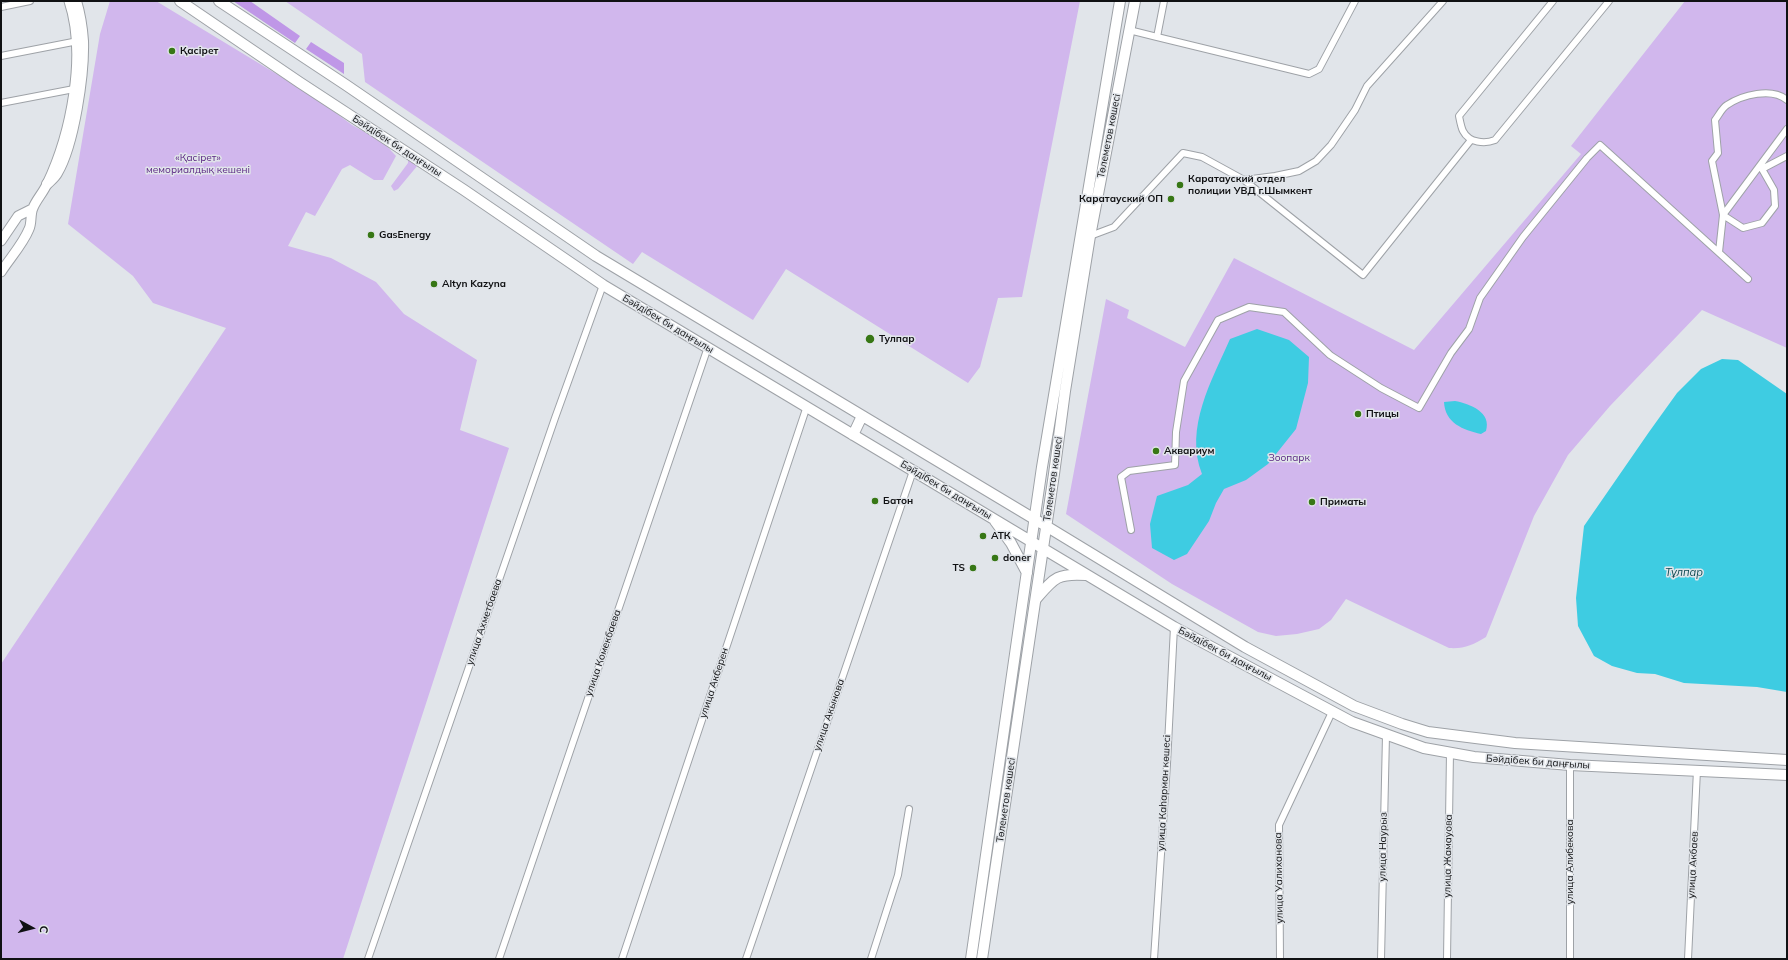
<!DOCTYPE html>
<meta charset="utf-8">
<style>
body{margin:0}
#map{position:relative;width:1788px;height:960px;overflow:hidden;background:#e1e5ea;font-family:Mulish,sans-serif}
canvas{display:block}
.frame{position:absolute;inset:0;border:2px solid #101113;pointer-events:none}
.north{position:absolute;left:12px;top:908px;width:40px;height:40px;-webkit-text-stroke:3px #e1e5ea;paint-order:stroke;rotate:97deg;font-size:11px;font-weight:700;line-height:16px;text-align:center;color:#101113}
.north::after{content:'';display:block;margin:auto;width:14px;height:18px;background:#101113;clip-path:polygon(50% 0,100% 100%,50% 72%,0 100%)}
</style>
<div id="map">
<canvas width="1788" height="960"></canvas>
<div class="frame"></div>
<div class="north">С</div>
</div>
<script>
const g = document.querySelector('canvas').getContext('2d');
g.lineJoin = 'round';
function fill(path, color) { g.fillStyle = color; g.fill(path, 'evenodd'); }
function trace(path, color, width, dash) { g.strokeStyle = color; g.lineWidth = width; g.lineCap = dash ? 'butt' : 'round'; g.setLineDash(dash || []); g.stroke(path); }
function write(font, color, halo, rows, align = 'center') {
  g.font = font + ' Mulish,sans-serif'; g.lineWidth = 3; g.setLineDash([]); g.textBaseline = 'middle'; g.strokeStyle = halo; g.fillStyle = color; for (const [text, x, y, turn = 0] of rows) {
    g.save(); g.translate(x, y); g.rotate((+turn || 0) * Math.PI / 180); g.textAlign = isNaN(turn) ? turn : align; if (halo) g.strokeText(text, 0, 0); g.fillText(text, 0, 0); g.restore();
  }
}
fill(new Path2D(`
 M110,1H156L313,96L352,125L383,142L396,156L383,180H374L350,165L342,169L315,216L306,212L288,246L331,258L376,282L404,314L477,360L460,430L509,448L343,959H1V664L226,328L153,303L133,276L68,224L100,34Z
 M285,1H1080L1022,297L998,298L980,367L968,383L786,269L753,320L642,252L633,264L365,82L362,54Z
 M1685,1H1787V348L1702,310L1610,406L1568,455L1534,516L1486,637C1473,645 1464,649 1449,648L1346,599L1331,620L1319,629L1297,634L1276,636L1258,632L1172,584L1066,514L1106,299L1129,310L1127,318L1185,347L1234,258L1414,350L1581,154L1571,146Z
 M408,157L418,165L398,189L394,191L391,186L408,163Z`), '#d1b7ed');
fill(new Path2D(`
 M233,1H250L300,36L295,43Z
 M311,42L344,63V74L306,49Z`), '#bf97e7');
fill(new Path2D(`
 M1257,329L1289,340L1309,357L1308,383L1296,429L1268,464L1246,480L1224,489L1216,503L1209,521L1187,554L1174,560L1152,548L1150,524L1157,496L1188,485L1202,474C1184,428 1212,380 1230,339Z
 M1722,359L1738,360L1787,394V692L1757,687L1684,683L1655,674L1637,673L1612,666L1594,656L1578,626L1576,598L1584,526L1649,432L1677,393L1701,369Z
 M1455,401C1470,404 1492,412 1486,431L1481,434C1463,430 1445,423 1444,402Z`), '#3ecce2');
const street = new Path2D(`
 M1164,1L1157,37L1309,74L1319,69L1355,1
 M1553,1L1459,116C1460,121 1461,127 1463,131C1469,143 1485,144 1495,140L1609,1
 M1,7L30,1
 M1129,30L1157,37
 M1,56L78,41
 M1,103L74,89
 M1244,180L1275,176L1299,171L1316,161L1331,145L1355,110L1367,86L1443,1
 M1723,215L1743,228L1762,223L1775,206L1774,190L1762,169L1787,156
 M1723,215L1787,129
 M1090,236L1114,227L1183,153L1202,157L1244,180L1363,275L1471,140
 M1719,252L1723,215L1712,161L1718,153L1715,120C1719,115 1722,108 1727,105C1742,95 1772,87 1787,100
 M1131,530L1121,477L1129,471L1175,465L1176,432L1184,381L1218,320L1249,307L1284,312L1330,355L1381,388L1419,408L1451,353L1469,329L1480,298L1523,237L1587,158L1600,145L1748,279
 M1570,765V959
 M368,959L555,418L603,285
 M499,959L708,347
 M622,959L807,406
 M746,959L913,471
 M871,959L898,875L909,809
 M1154,959L1167,764L1174,627
 M1280,959L1279,825L1332,712
 M1381,959L1386,735
 M1447,959L1450,752
 M1688,959L1697,770`);
const secondary = new Path2D(`
 M1,241L18,216L32,209
 M1,272C10,258 23,244 29,229C32,223 30,214 33,208C36,200 43,193 47,184C71,134 87,55 69,1`);
const primary = new Path2D(`
 M180,1L299,82L464,190L603,285L1174,627L1352,722L1424,748L1474,757L1570,765L1787,775
 M219,1L346,85L596,256L1046,526L1245,647L1354,706L1402,724L1428,732L1515,743L1787,760
 M47,184C50,181 55,177 57,173C74,144 84,74 83,41C82,27 80,14 76,1
 M853,435L862,416
 M995,521L1011,543L1027,573
 M1036,599C1054,578 1057,573 1086,575
 M971,959L1042,467L1120,1
 M982,959L1054,474L1065,391L1090,236L1135,1`);
trace(street, '#9ea2a7', 8);
trace(secondary, '#9ea2a7', 11);
trace(primary, '#9ea2a7', 12);
trace(street, '#fff', 6);
trace(secondary, '#fff', 9);
trace(primary, '#fff', 10);
for (const [x, y, r, color] of [
 [172,51,4,"#377715"],
 [1180,185,4,"#377715"],
 [1171,199,4,"#377715"],
 [371,235,4,"#377715"],
 [434,284,4,"#377715"],
 [870,339,5,"#377715"],
 [1358,414,4,"#377715"],
 [1156,451,4,"#377715"],
 [875,501,4,"#377715"],
 [1312,502,4,"#377715"],
 [983,536,4,"#377715"],
 [995,558,4,"#377715"],
 [973,568,4,"#377715"]
]) { const dot = new Path2D(); dot.arc(x, y, r, 0, 2 * Math.PI); g.fillStyle = color; g.fill(dot); trace(dot, '#e1e5ea', 1.5); }
write('bold 10px', '#101113', '#e1e5ea', [
 ["Қасірет",180,51],
 ["Каратауский отдел",1188,179],
 ["полиции УВД г.Шымкент",1188,191],
 ["Каратауский ОП",1163,199,"right"],
 ["GasEnergy",379,235],
 ["Altyn Kazyna",442,284],
 ["Тулпар",879,339],
 ["Птицы",1366,414],
 ["Аквариум",1164,451],
 ["Батон",883,501],
 ["Приматы",1320,502],
 ["АТК",991,536],
 ["doner",1003,558],
 ["TS",965,568,"right"]
], 'left');
write('10px', '#101113', '#e1e5ea', [
 ["Төлеметов көшесі",1109,136,-79],
 ["Бәйдібек би даңғылы",397,146,33],
 ["Бәйдібек би даңғылы",668,324,31],
 ["Төлеметов көшесі",1053,479,-82],
 ["Бәйдібек би даңғылы",946,490,31],
 ["улица Ахметбаева",484,622,-71],
 ["улица Комекбаева",603,653,-71],
 ["Бәйдібек би даңғылы",1225,654,28],
 ["улица Акберен",714,683,-72],
 ["улица Акынова",829,715,-71],
 ["Бәйдібек би даңғылы",1538,762,4],
 ["улица Каһарман көшесі",1164,793,-87],
 ["Төлеметов көшесі",1006,800,-82],
 ["улица Наурыз",1383,847,-89],
 ["улица Жамауова",1448,856,-89],
 ["улица Алибекова",1570,862,-90],
 ["улица Акбаев",1693,865,-87],
 ["улица Уалиханова",1279,878,-91]
]);
write('10px', '#5a2683', '#e1e5ea', [
 ["«Қасірет»",198,158],
 ["мемориалдық кешені",198,170],
 ["Зоопарк",1289,458]
]);
write('italic 11px', '#0f4b54', '#e1e5ea', [
 ["Тұлпар",1684,573]
]);
</script>
